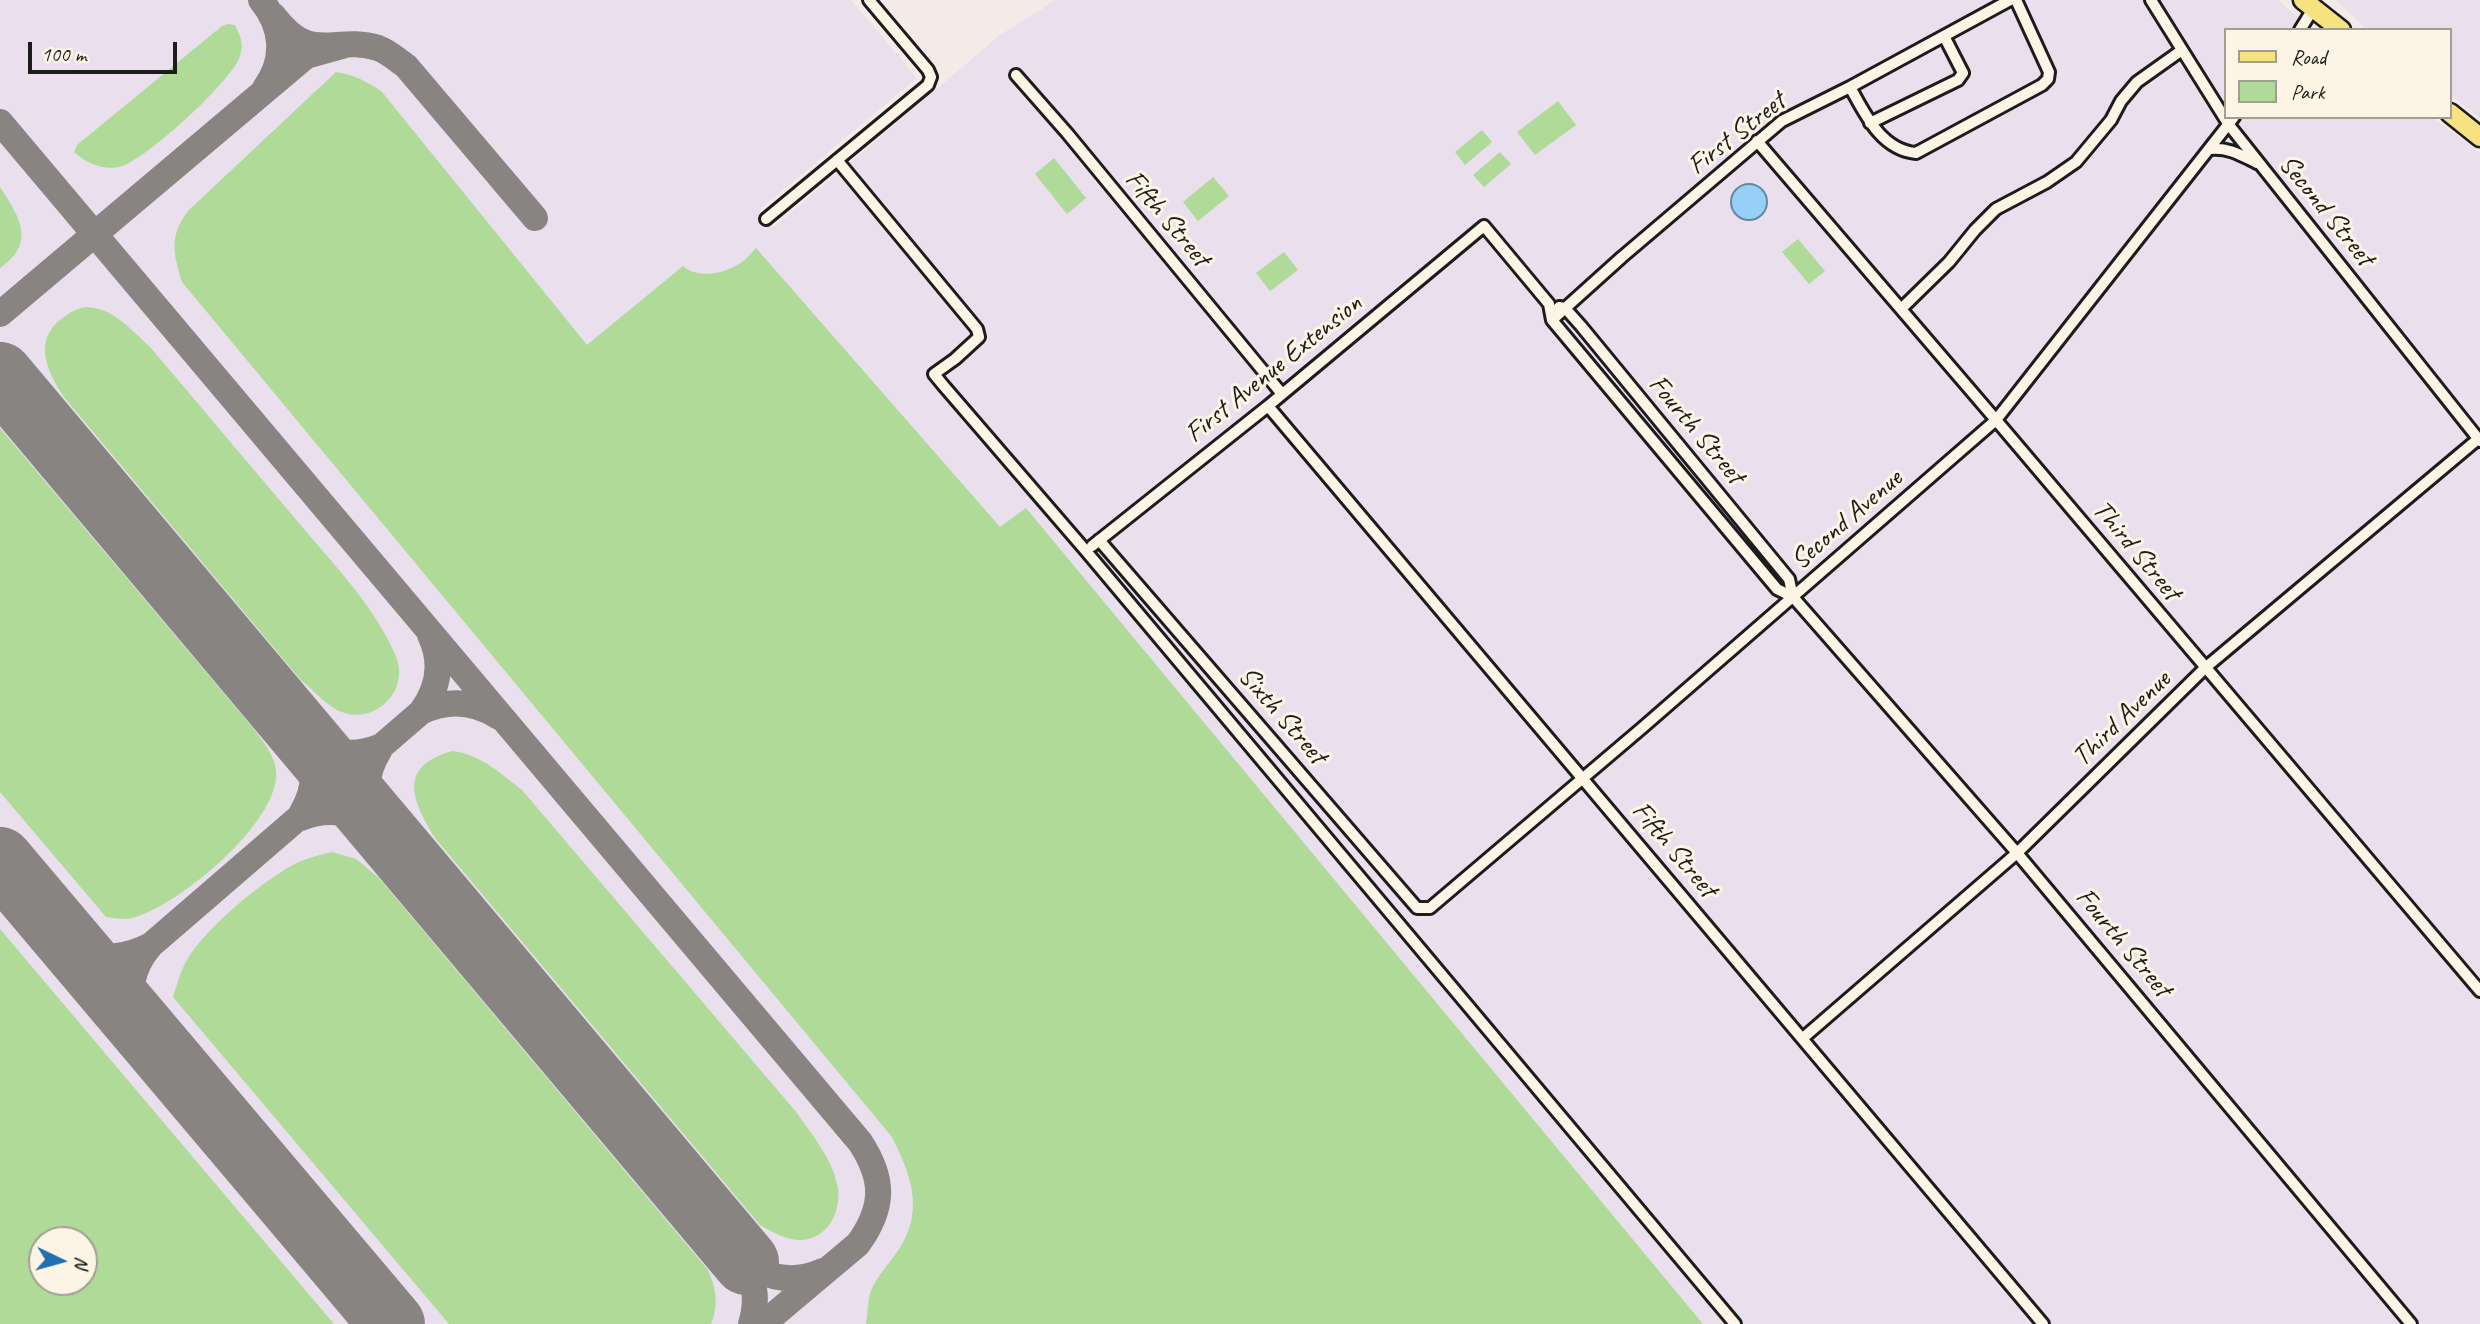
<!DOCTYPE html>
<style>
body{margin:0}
#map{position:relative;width:2480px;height:1324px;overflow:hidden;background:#f4ebe8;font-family:Caveat,sans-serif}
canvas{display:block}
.legend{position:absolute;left:2224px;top:28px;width:228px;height:91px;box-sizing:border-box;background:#fcf5e5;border:2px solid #a29e95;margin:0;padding:9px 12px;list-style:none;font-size:21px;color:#1c1c1c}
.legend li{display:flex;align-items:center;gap:14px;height:35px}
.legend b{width:35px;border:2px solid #a29e95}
.north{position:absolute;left:28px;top:1226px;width:70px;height:70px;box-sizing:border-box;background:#fcf5e5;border:2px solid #a29e95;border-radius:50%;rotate:95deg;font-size:19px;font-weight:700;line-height:28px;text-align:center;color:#1c1c1c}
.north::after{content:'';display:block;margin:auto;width:24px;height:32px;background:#1f6fb2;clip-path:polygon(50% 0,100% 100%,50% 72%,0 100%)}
.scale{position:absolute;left:28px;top:42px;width:149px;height:32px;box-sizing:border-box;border:4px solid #1c1c1c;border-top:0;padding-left:9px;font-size:21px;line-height:24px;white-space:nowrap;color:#1c1c1c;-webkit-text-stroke:5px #fcf5e5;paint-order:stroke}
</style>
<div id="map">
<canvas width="2480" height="1324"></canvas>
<ul class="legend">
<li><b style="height:9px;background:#f7e281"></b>Road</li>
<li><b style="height:19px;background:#afda98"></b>Park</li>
</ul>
<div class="north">N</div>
<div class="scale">100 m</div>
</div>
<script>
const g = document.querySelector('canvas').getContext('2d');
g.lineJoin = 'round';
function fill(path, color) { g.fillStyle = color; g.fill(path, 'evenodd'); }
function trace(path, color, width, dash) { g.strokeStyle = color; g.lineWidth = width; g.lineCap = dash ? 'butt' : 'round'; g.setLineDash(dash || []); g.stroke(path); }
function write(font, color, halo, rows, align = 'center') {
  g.font = font + ' Caveat,sans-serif'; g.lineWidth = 6; g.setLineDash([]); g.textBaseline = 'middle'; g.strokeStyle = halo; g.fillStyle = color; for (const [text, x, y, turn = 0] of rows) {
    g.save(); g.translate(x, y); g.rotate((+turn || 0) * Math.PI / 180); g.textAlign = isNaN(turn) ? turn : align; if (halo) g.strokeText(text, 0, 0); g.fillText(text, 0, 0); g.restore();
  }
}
fill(new Path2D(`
 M0,0H851L917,78L759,210L774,227L1000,35L1056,0H2278L2312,30H2226V117H2432L2480,152V1324H1703L1025,509L1011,521L1683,1324H0ZM42,1240H84V1282H42Z
 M2336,0H2480V118L2450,95V30H2367Z`), '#eadfec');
fill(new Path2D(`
 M228,24L235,25C240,35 244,44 240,56C233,80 144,162 119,167C102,170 86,163 74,152L77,145L222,26Z
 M336,72C354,75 367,81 382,92L587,345L683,266C698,279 723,274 739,264C745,261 751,253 756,248L1000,527L1026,508L1703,1324H866C868,1314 867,1301 871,1291C878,1274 891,1262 901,1246C924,1208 910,1173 892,1137L182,282C173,253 169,235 189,210Z
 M1558,101L1576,125L1535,155L1517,132Z
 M1482,130L1492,142L1465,165L1455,152Z
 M1500,152L1511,164L1484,187L1473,175Z
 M1054,158L1086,198L1067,214L1035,174Z
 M1213,177L1229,196L1198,221L1183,202Z
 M0,187C19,216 37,243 0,268Z
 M1798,239L1825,271L1809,284L1782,252Z
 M1284,252L1298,270L1270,291L1256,273Z
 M86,307C114,308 131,330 150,347C200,406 249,464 298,522C333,564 373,604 395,654C412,691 373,728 337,710C324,703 311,688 300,679L63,396C47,370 33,342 61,319C70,313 76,308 86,307Z
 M0,428L253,728C262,740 274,754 276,770C282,820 178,907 132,918C125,920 114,918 106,917L0,792Z
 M452,751C480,754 500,773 522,790L797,1113C812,1135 831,1157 837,1184C843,1209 829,1239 801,1240C786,1240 772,1232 760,1225L435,838C412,800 397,767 452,751Z
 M332,852L356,859L379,878L708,1270C716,1288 719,1305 711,1324H449L173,997C178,981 182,966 192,952C213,923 259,884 291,866C304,859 318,855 332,852Z
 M0,929L334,1324H0ZM42,1240H84V1282H42Z`), '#afda98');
const water = new Path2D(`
 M1731 202a18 18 0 1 1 36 0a18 18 0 1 1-36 0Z`);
fill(water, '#97d0f7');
trace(water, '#66889f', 2);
trace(new Path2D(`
 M261,0C283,27 286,59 265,88
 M273,15C312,67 333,34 378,48C389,52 397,60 406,66L535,218
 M0,122L860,1142C885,1180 884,1208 858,1244L763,1324
 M0,314L306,56L342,46
 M0,369L10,387
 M421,712C448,699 474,701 499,717
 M302,734C324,753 352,758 379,747
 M379,751C363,776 364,805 381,828
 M302,812C318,786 315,761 302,734
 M301,818C330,806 356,813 381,828
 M76,951C103,960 126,958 151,945
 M139,1025C126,996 130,969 151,945L421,712C439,688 443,662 430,635
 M746,1262C769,1280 796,1283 823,1271
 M746,1262C755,1284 758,1301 751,1324`), '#888482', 26);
trace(new Path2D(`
 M0,375L746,1262
 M0,860L392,1324`), '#888482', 66);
const minor = new Path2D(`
 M2151,0L2229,125L2480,441
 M2300,30L2313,9
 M1016,75L1067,133L1282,394
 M1850,87C1865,114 1881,150 1916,153L2042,85L2048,79L2049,72L2016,0
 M1870,123L1958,80L1963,73L1944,36
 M1757,141L1996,420L2480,991
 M2210,149C2228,147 2241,155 2257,163
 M837,160L977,329L979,337L955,359L934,374L943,385L1086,551L1735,1324
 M766,219L928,85L931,77L928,70L869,0
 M1559,307L1565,308L1581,326L1789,579L1793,597
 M1901,309L1949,262L1975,230L1996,209L2047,182L2076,162L2111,120L2121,101L2137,82L2182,50
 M1552,320L1622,257L1782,121L1850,87L2010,0
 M1268,406L2043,1324
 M1099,540L1417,908H1430L1642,728L1996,420L2234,117
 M1092,546L1268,406L1484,226L1549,304L1552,320L1777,589L1793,597L2017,853L2411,1324
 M1803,1038L2017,853L2205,668L2478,439`);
const primary = new Path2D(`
 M2303,0L2341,30
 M2450,113L2480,137`);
trace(minor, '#1c1c1c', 16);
trace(primary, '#1c1c1c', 23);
trace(minor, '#fcf5e5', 10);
trace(primary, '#f7e281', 18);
write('28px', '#1c1c1c', '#fcf5e5', [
 ["First Street",1737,134,-38],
 ["Second Street",2326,211,51],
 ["Fifth Street",1167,219,50],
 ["First Avenue Extension",1274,369,-39],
 ["Fourth Street",1696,430,50],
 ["Second Avenue",1847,520,-41],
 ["Third Street",2136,551,50],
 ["Sixth Street",1282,716,49],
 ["Third Avenue",2122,719,-44],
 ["Fifth Street",1674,850,50],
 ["Fourth Street",2123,943,50]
]);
</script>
